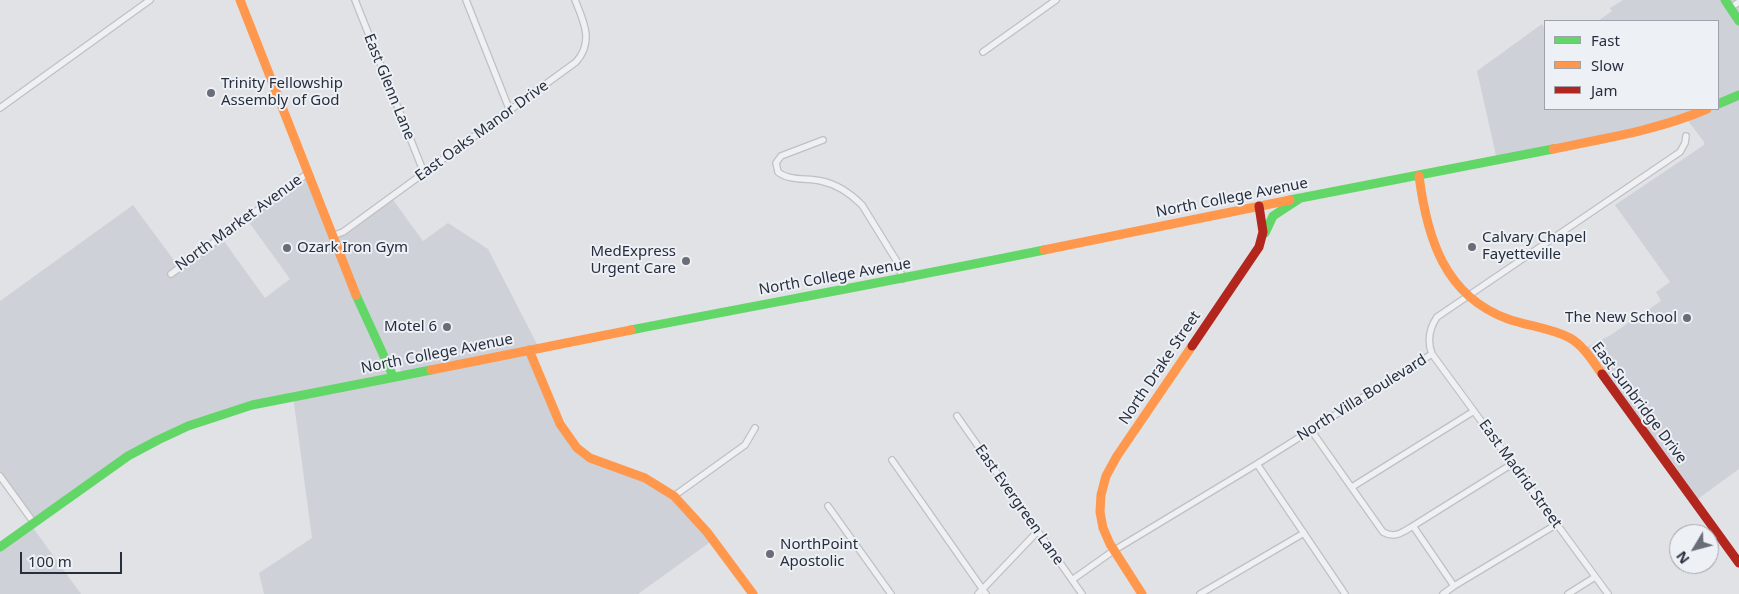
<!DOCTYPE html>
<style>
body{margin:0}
#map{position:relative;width:1739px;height:594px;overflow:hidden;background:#e0e2e5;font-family:"Noto Sans",sans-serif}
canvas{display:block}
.legend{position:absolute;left:1544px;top:20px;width:175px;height:90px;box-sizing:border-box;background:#edf0f5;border:1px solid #9ea2ac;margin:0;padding:6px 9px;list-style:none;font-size:15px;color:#272e3e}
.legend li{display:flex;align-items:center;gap:10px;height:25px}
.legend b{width:25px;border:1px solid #9ea2ac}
.north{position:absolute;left:1669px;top:524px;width:50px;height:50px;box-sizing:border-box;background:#edf0f5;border:1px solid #9ea2ac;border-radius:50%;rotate:233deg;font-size:14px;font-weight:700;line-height:20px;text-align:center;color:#272e3e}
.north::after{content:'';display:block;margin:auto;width:18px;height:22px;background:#686d78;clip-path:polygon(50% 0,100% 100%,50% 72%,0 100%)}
.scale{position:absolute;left:20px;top:552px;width:102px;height:22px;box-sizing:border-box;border:2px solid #272e3e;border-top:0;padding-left:6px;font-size:15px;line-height:18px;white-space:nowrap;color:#272e3e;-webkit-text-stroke:4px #edf0f5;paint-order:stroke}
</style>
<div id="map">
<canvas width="1739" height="594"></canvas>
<ul class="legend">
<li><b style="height:6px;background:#63d668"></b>Fast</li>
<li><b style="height:6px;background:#ff974d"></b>Slow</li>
<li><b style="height:6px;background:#b3261e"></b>Jam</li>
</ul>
<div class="north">N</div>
<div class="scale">100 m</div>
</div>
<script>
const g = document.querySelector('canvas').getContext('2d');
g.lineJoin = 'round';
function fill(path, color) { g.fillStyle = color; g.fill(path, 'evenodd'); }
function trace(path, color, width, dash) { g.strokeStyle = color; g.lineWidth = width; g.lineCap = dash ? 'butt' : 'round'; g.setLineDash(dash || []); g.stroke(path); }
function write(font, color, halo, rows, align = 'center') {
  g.font = font + ' "Noto Sans",sans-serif'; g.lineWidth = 4; g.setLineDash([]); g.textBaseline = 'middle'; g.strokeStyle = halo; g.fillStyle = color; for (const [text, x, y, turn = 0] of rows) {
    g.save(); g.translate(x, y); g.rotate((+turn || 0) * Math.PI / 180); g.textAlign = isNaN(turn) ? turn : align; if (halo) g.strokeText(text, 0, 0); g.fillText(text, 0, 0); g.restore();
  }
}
fill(new Path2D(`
 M1623,0H1739V469L1695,501L1583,349L1609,336L1661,301L1656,292L1670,282L1615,205L1704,145V142L1686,118L1497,160L1477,71L1542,24L1545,29V109H1718V21H1598L1612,11L1610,8Z
 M308,173L333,236L391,197L423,241L448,223L488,249L539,348L529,350L560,424L577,448L674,496L713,540L638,594H264L259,573L312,538L293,396L160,437L34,523L0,476V301L133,205L179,267L221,237L265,298L290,279L246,218ZM394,363H398L402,374L393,376L388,365Z
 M31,525L81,594H0V547Z`), '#ced1d8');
const street = new Path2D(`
 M355,0L424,173
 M466,0L510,111
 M1730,8L1739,2
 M983,52L1056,0
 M0,108L150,0
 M823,140L781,156L776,163L778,172C789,181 807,178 821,181C836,184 851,194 862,205L896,260L903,279
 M332,236L343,232L576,62C594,42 584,22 575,0
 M171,274L308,173
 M1432,354L1608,594
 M957,416L1082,594
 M1311,430L1383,532C1395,539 1403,532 1413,526L1454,586L1443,594
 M892,460L986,594
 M1257,464L1345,594
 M0,476L34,523
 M1352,487L1474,411
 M674,496L745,445L755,428
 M828,506L891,594
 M1413,526L1512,464
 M1072,580L1113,551L1257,464L1432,354C1427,341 1429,329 1437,317L1680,152L1685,143L1686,136
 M1454,586L1557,524
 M978,594L1038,531
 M1200,594L1304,533
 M1568,594L1595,577`);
trace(street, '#bec0c3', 8);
trace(street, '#f0f0f2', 5.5);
trace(new Path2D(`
 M1725,0L1739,21
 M1718,104L1739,95
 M1290,200L1553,149
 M1265,233L1273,216L1299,199
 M356,295L393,376
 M631,330C769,303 907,278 1044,250
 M0,547L128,456L158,440L188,426L252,405L431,370`), '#63d668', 9);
trace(new Path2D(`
 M240,0L356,295
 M1553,149C1606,138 1658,130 1707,109
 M1419,176C1427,237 1444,296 1508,319C1528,326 1551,328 1570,338C1584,346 1593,362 1602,374
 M1044,250L1290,200
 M529,350L560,424L577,448L590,458L645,478L674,496L707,532L753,594
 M431,370L631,330
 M1142,594L1110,544L1103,528L1100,512L1101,495L1106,476L1117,456L1192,346`), '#ff974d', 9);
trace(new Path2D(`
 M1192,346L1259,247L1263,232L1259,206
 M1602,374L1739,563`), '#b3261e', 9);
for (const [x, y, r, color] of [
 [211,93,5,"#686d78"],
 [1472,247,5,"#686d78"],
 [287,248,5,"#686d78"],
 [686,261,5,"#686d78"],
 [1687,318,5,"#686d78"],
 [447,327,5,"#686d78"],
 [770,554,5,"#686d78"]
]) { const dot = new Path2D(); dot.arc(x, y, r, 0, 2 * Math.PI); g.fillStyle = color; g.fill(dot); trace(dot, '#edf0f5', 2); }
write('15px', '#272e3e', '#edf0f5', [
 ["Trinity Fellowship",221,84],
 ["Assembly of God",221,101],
 ["Calvary Chapel",1482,238],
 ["Fayetteville",1482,255],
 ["Ozark Iron Gym",297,248],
 ["MedExpress",676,252,"right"],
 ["Urgent Care",676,269,"right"],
 ["The New School",1677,318,"right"],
 ["Motel 6",437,327,"right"],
 ["NorthPoint",780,545],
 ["Apostolic",780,562]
], 'left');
write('15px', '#272e3e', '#edf0f5', [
 ["East Glenn Lane",389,87,68],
 ["East Oaks Manor Drive",482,131,-36],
 ["North College Avenue",1232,198,-11],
 ["North Market Avenue",239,223,-36],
 ["North College Avenue",835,277,-10],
 ["North College Avenue",437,354,-11],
 ["North Drake Street",1160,368,-56],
 ["North Villa Boulevard",1362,398,-32],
 ["East Sunbridge Drive",1639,403,53],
 ["East Madrid Street",1520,474,54],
 ["East Evergreen Lane",1019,505,55]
]);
</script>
